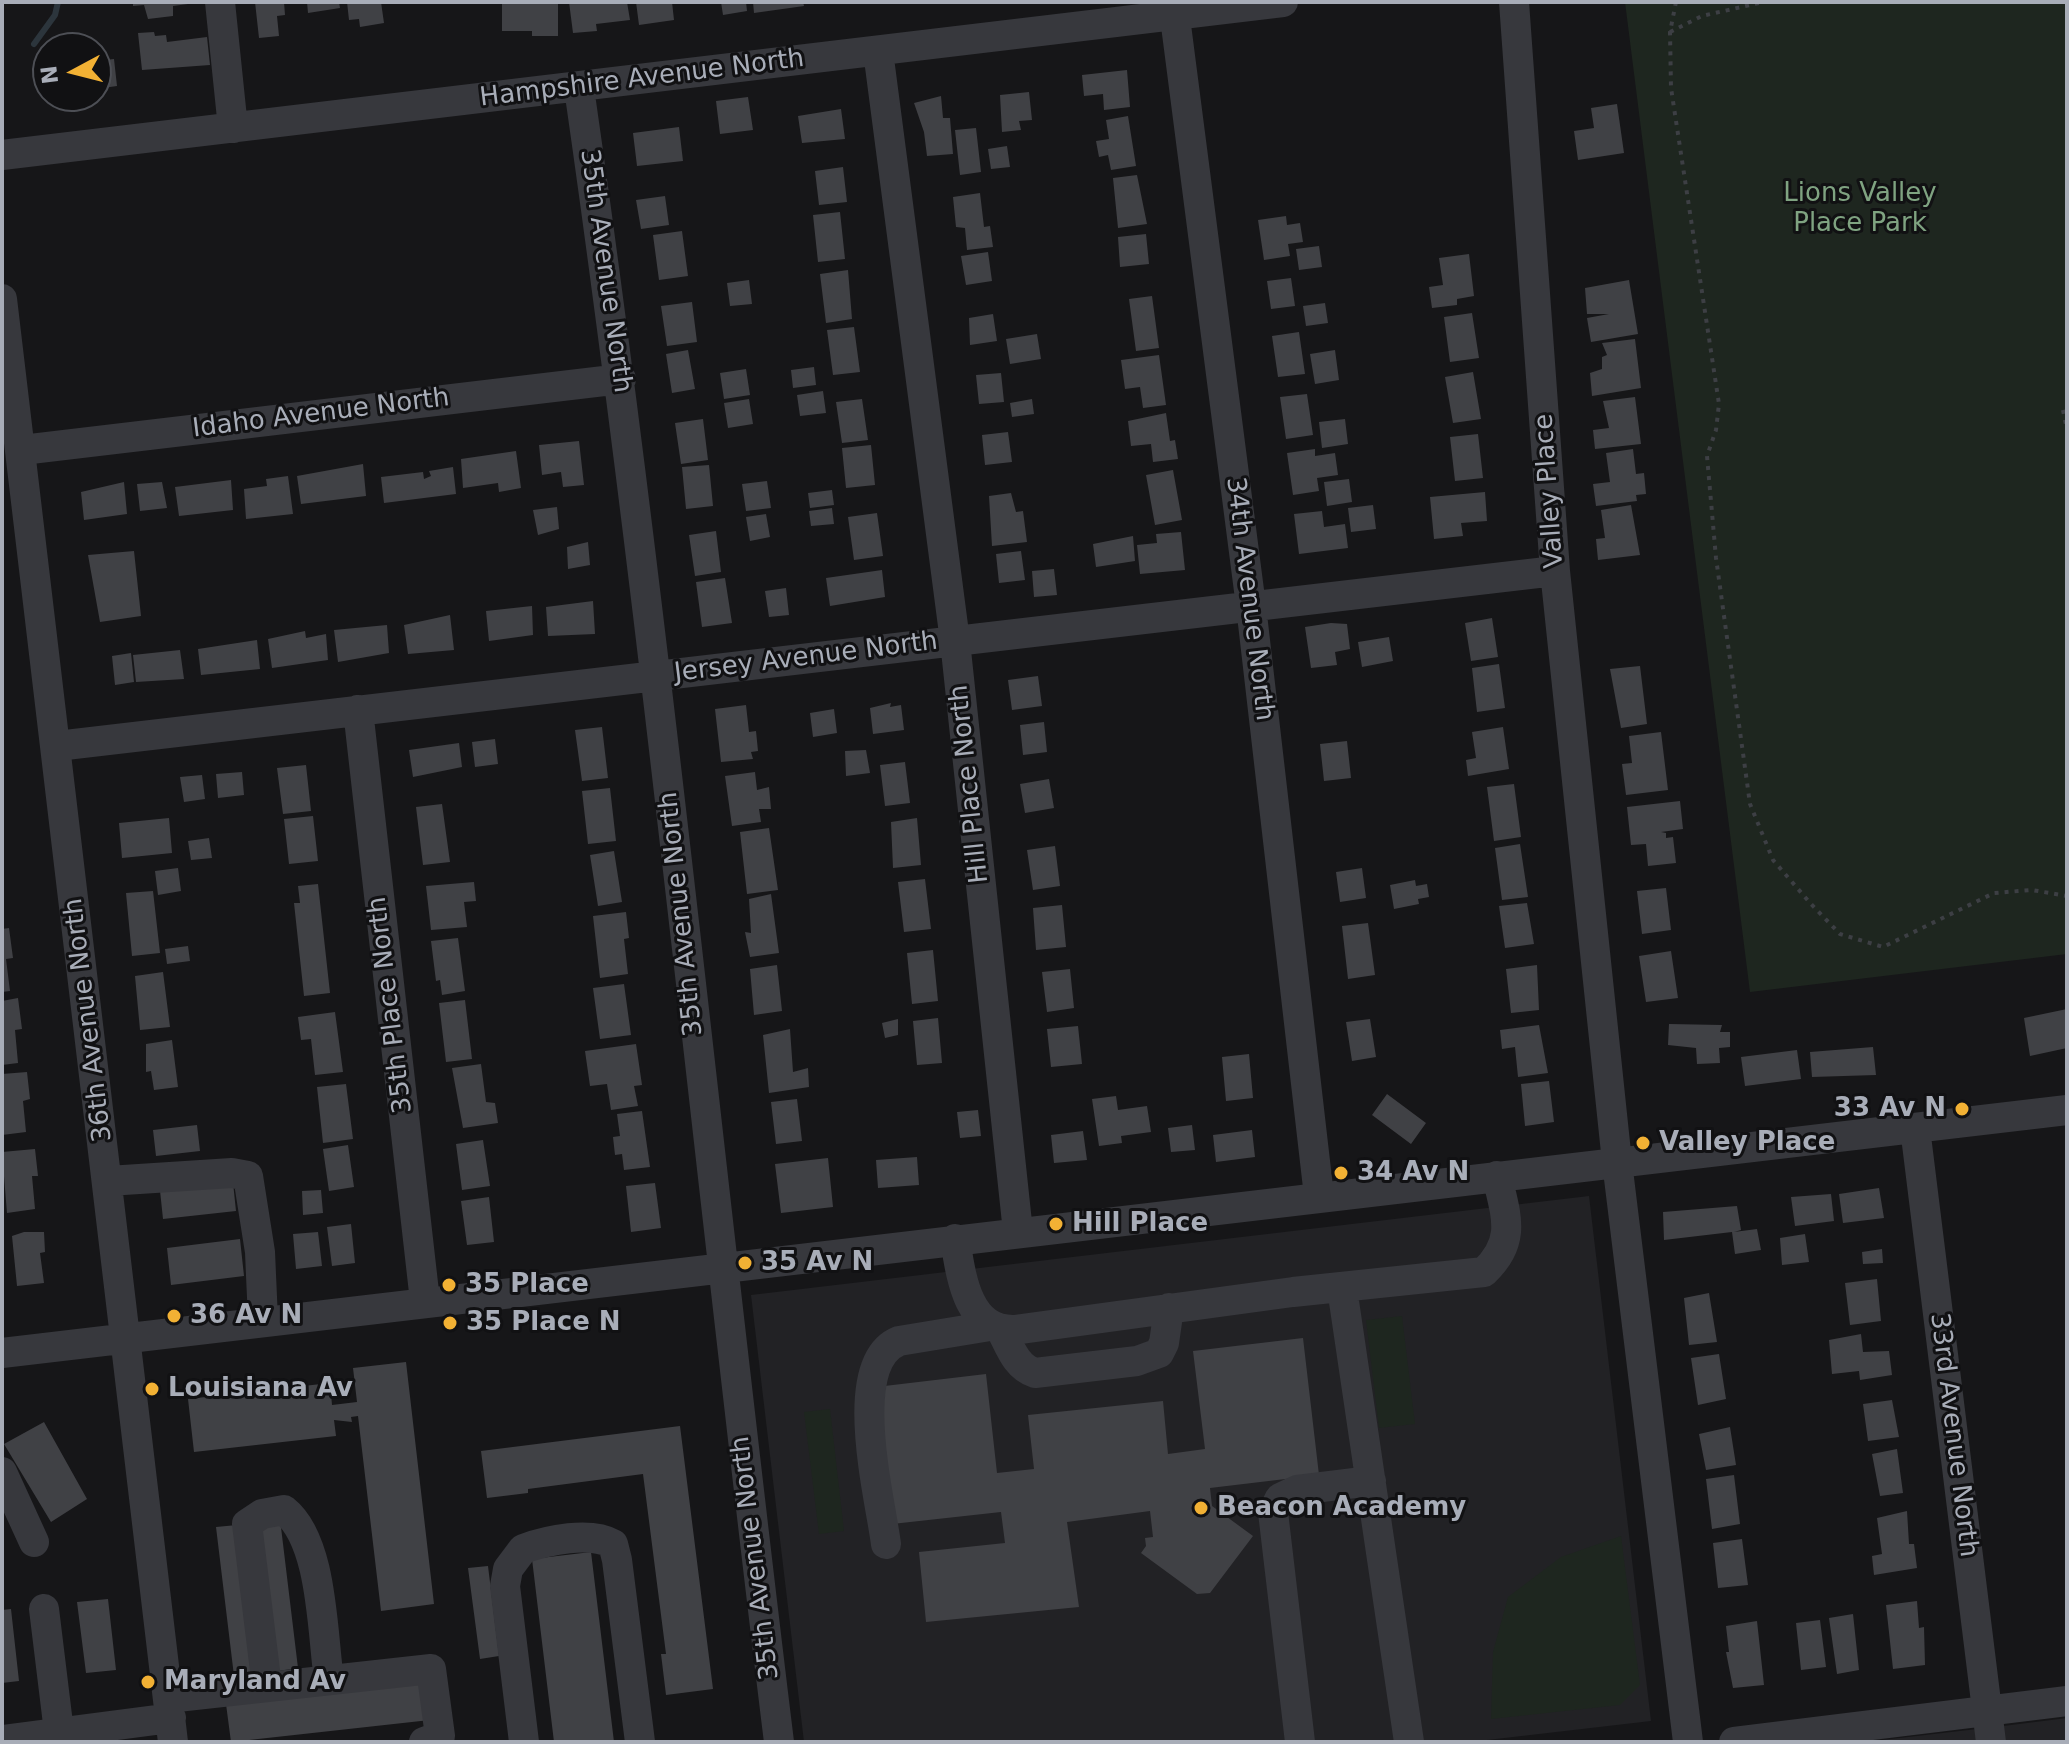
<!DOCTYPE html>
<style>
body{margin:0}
#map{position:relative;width:2069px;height:1744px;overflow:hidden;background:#161618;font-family:"DejaVu Sans",sans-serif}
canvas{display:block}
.frame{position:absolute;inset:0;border:4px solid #a8adb8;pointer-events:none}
.north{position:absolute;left:32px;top:32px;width:80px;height:80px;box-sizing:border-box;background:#111113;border:2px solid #4d4f55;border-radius:50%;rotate:263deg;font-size:22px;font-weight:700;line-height:32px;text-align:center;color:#a8adb8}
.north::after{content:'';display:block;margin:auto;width:28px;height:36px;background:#f2b134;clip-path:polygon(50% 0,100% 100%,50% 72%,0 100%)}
</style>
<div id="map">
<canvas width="2069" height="1744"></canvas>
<div class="frame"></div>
<div class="north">N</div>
</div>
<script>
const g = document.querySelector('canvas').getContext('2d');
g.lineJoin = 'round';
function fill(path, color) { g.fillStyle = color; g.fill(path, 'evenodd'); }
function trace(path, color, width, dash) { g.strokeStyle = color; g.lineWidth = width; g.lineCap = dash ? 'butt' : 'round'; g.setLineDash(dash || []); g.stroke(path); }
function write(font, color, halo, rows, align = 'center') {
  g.font = font + ' "DejaVu Sans",sans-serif'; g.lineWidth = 6; g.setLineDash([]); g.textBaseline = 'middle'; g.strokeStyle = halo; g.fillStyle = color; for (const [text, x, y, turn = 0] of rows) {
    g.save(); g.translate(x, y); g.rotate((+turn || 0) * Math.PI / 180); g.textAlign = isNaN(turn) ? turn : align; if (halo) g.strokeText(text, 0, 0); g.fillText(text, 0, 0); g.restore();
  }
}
fill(new Path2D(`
 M1589,1196L1651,1721L1470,1742H804L751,1295Z
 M2067,1718V1742H1865L2003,1726Z`), '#222225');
fill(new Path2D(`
 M1625,2H2067V954L1750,992Z
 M1402,1316L1415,1424L1379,1428L1366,1320Z
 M830,1409L844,1531L819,1534L804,1412Z
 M1621,1536L1640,1685L1620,1705L1491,1719L1493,1652L1508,1597L1561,1557Z`), '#1e261f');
trace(new Path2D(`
 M34,44L55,15L58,2`), '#2c353c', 6);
fill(new Path2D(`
 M133,2H188V4L173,6V16L148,19L144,5L133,6Z
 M255,2H284L285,15L277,16L279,36L259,38Z
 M307,2H339L340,8L308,13Z
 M347,2H381L384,23L360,27L359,19L349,20Z
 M502,2L558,3V36H532V31H502Z
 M569,2H627L630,20L596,24L597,31L573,33Z
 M636,2H672L674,20L639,25Z
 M721,2H746L747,11L723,15Z
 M753,2H803L804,6L754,13Z
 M154,32L155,36L166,35L167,42L207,37L210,65L142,70L138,33Z
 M114,59L117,86L96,89V61Z
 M1127,70L1130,107L1104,110L1103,94L1084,96L1082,75Z
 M1029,92L1032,120L1019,121L1021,130L1002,132L1000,95Z
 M941,96L943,118H950L953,154L927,156L924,132L914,103Z
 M748,97L753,130L720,134L716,101Z
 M1617,104L1624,153L1578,160L1574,131L1594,128L1591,108Z
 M841,109L845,139L802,143L798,116Z
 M1128,116L1136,166L1111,170L1108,155L1099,157L1096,141L1109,139L1106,120Z
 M679,127L683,161L637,166L633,133Z
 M976,128L981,172L960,175L955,130Z
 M1007,146L1010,167L991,169L988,149Z
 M843,167L847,202L819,205L815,171Z
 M1137,175L1147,224L1118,228L1113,178Z
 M980,193L984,227L990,226L993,247L967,250L965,228L956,227L953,197Z
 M665,196L669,225L641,229L636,200Z
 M840,212L845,259L818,262L813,215Z
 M1286,216L1287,225L1300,223L1303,242L1288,244L1290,256L1264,260L1258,220Z
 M682,231L688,276L659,280L653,235Z
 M1146,234L1149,264L1120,267L1118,237Z
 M1319,246L1322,267L1299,270L1296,249Z
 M988,252L992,281L966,285L961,256Z
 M1469,254L1474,296L1457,299V305L1432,308L1429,287L1443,285L1439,258Z
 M848,270L852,319L826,323L820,274Z
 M1291,278L1295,306L1271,309L1267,281Z
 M749,280L752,304L730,306L727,283Z
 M1629,280L1638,334L1591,342L1587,318L1609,314H1587L1585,288Z
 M1152,296L1159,348L1136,351L1129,299Z
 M692,302L697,342L667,346L661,306Z
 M1325,303L1328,323L1306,326L1303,306Z
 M1472,313L1479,358L1450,362L1444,317Z
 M993,314L997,341L970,345L969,318Z
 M854,327L860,372L833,375L827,330Z
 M1299,332L1305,374L1278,377L1272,336Z
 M1037,334L1041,359L1010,364L1006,339Z
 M1635,339L1641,388L1592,396L1590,373L1602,369V357L1607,355L1602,343Z
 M688,350L695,389L672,393L666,354Z
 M1335,350L1339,380L1315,384L1310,354Z
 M1159,355L1166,405L1143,408L1140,387L1125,389L1121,360Z
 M814,367L816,385L793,388L791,370Z
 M746,369L750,395L724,399L720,373Z
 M1473,372L1481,419L1453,423L1445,377Z
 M1001,373L1004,402L979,404L976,375Z
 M823,391L826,413L800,416L797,395Z
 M1307,394L1313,435L1286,439L1280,397Z
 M1635,397L1641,444L1595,449L1593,430L1609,428L1603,401Z
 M749,399L753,424L728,428L724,403Z
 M862,399L868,440L842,443L836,402Z
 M1032,399L1034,414L1012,417L1010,403Z
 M1166,413L1170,441L1175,440L1178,459L1153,462L1151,444L1131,446L1128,421Z
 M703,419L708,460L681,464L675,423Z
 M1345,419L1348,444L1322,448L1319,422Z
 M1008,432L1012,462L985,465L982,435Z
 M1478,434L1483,478L1455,481L1450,437Z
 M579,441L584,485L563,487L561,472L542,475L539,445Z
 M871,445L875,485L846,488L842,448Z
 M1315,449V456L1335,453L1338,475L1317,478L1319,491L1293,495L1287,453Z
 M1633,449L1636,474L1644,473L1646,494L1636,495L1637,501L1596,506L1593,484L1610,482L1606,453Z
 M516,451L521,488L499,492L498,483L463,488L461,459Z
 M363,464L366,496L301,504L297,476Z
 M709,465L713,506L686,509L682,467Z
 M453,467L456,494L384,503L381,477L423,472L424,479L431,476L429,471Z
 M1173,470L1182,520L1155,525L1146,475Z
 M288,476L293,514L246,519L244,489L267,486L266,479Z
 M1349,479L1352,502L1327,506L1324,482Z
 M231,480L233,510L179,516L175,487Z
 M767,481L771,508L746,511L742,484Z
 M124,482L127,514L84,520L81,492Z
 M162,482L167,508L140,511L137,484Z
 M832,490L834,505L810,508L808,493Z
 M1485,492L1487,521L1461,523L1463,536L1434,539L1430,497Z
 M1011,493L1016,512L1023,511L1027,542L992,546L989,496Z
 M1373,505L1376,529L1351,532L1348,508Z
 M1631,505L1640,555L1598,560L1596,539L1605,538L1601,510Z
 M557,507L559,529L538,535L533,510Z
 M832,508L834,524L811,526L809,511Z
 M1322,511L1324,527L1345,524L1348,548L1299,554L1294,514Z
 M877,513L883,556L854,560L848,517Z
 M766,514L770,537L750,541L746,517Z
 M716,531L721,572L695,576L689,535Z
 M1181,532L1185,570L1140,574L1137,545L1157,543L1156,534Z
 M1133,536L1135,561L1096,567L1093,544Z
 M588,542L590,565L568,569L567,547Z
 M134,551L141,616L100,622L88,555Z
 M1021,551L1025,580L999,583L996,554Z
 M1054,569L1057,595L1034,597L1032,571Z
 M882,570L885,597L830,606L826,578Z
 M725,578L732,623L702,627L696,582Z
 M786,588L789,615L769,617L765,591Z
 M593,601L595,634L548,636L546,607Z
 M532,606L533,635L489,641L486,611Z
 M450,615L454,650L408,654L404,625Z
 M1492,618L1498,657L1471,661L1465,623Z
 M1331,623L1347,624L1350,649L1335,652L1337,665L1311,668L1305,627Z
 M387,625L389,653L338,662L334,630Z
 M305,631L306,638L326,634L328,660L272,668L268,639Z
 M1389,637L1393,661L1362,667L1358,642Z
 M257,640L260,669L201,675L198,649Z
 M180,650L184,679L136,682L133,655Z
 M131,653L134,682L115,685L112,656Z
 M1499,664L1505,708L1477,712L1472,668Z
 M1640,666L1647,724L1621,728L1610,669Z
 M1038,676L1042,706L1012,710L1008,680Z
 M891,703L890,707L901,705L904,730L873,734L870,708Z
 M746,705L749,732L756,731L758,751L751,752L753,759L721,762L715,709Z
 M834,709L837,733L813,737L810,713Z
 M1044,722L1047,752L1023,755L1020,725Z
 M602,727L608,778L582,781L575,730Z
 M1503,727L1509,769L1468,776L1466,760L1476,758L1472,732Z
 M1661,732L1668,790L1626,795L1622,764L1632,763L1629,736Z
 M495,739L498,764L475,767L472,742Z
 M1347,741L1351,778L1324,781L1320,744Z
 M459,743L462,767L413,777L409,750Z
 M866,750L870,773L846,776L845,751Z
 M905,762L910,803L885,806L880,765Z
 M306,765L311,811L283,814L277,768Z
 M242,772L244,795L218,798L216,774Z
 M755,772L757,790L769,787L771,809H759L761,822L732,826L725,776Z
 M202,775L205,799L184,802L180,777Z
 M1049,779L1054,808L1025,813L1020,784Z
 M1514,784L1521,837L1494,841L1487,787Z
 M610,788L616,841L588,844L582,791Z
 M1680,801L1683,829L1661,832L1666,833V838L1673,837L1676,863L1648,866L1646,844L1631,845L1627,807Z
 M442,804L450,862L423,865L416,807Z
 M313,816L318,861L289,864L284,819Z
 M169,818L172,853L122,858L119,823Z
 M917,818L921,865L893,868L891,822Z
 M769,828L778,890L747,894L740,832Z
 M209,838L212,858L191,860L188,841Z
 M1520,844L1528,897L1502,900L1495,848Z
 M1055,846L1060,886L1033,890L1027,850Z
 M614,851L622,902L598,906L590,855Z
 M178,868L181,891L158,895L155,871Z
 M1362,868L1366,898L1340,902L1336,872Z
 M925,879L931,929L904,932L898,882Z
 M1415,880L1416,886L1427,884L1429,897L1418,899L1419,904L1394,909L1390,885Z
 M474,882L476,901L464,902L467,927L431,930L426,886Z
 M318,884L330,993L304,996L294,903H300L298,886Z
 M1666,888L1671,930L1642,934L1637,891Z
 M153,891L160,953L132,956L126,893Z
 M771,894L779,953L750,957L745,932L751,933L749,899Z
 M1527,903L1534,944L1505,948L1499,906Z
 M1062,905L1066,947L1036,950L1033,908Z
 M626,912L629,938L624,939L628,974L600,978L593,916Z
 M1368,923L1375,975L1348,979L1342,926Z
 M9,928L13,958L6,959L10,991L2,992V929Z
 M458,938L465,991L442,995L440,980L436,981L431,941Z
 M188,946L190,961L167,964L165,949Z
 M933,950L938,1001L912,1004L907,953Z
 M1671,951L1678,998L1646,1002L1639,956Z
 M777,965L782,1011L754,1015L750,969Z
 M1537,965L1539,1010L1511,1013L1506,969Z
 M1070,969L1074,1008L1047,1012L1042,972Z
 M163,972L170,1027L140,1030L135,976Z
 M624,984L631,1035L600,1039L593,988Z
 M18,998L22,1029L15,1030L18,1063L2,1065V1001Z
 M465,1000L472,1059L446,1062L439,1003Z
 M2067,1009V1048L2030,1056L2024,1018Z
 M335,1012L343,1072L315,1075L311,1039L301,1040L298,1017Z
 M938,1018L942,1063L917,1065L913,1021Z
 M898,1019V1035L885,1038L882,1023Z
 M1370,1019L1376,1057L1352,1061L1346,1022Z
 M1669,1024L1722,1025L1720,1032H1730V1047L1719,1048L1720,1063L1697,1064L1696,1048L1668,1045Z
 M1539,1025L1548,1073L1518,1077L1515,1047L1502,1049L1500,1030Z
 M1078,1026L1082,1064L1051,1067L1047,1029Z
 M790,1029L793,1072L808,1068L809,1087L769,1093L763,1035Z
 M172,1040L178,1087L154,1090L151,1071L146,1072V1044Z
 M636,1044L642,1085L634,1086L638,1106L611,1110L607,1084L590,1086L585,1051Z
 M1873,1047L1876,1075L1812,1077L1810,1052Z
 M1797,1050L1801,1079L1745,1086L1741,1057Z
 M1249,1054L1253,1098L1226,1101L1222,1057Z
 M481,1064L486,1102L495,1103L498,1123L463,1128L452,1068Z
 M27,1072L30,1099L23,1101L26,1132L2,1135V1074Z
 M1549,1081L1554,1122L1525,1126L1521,1084Z
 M346,1084L353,1139L323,1143L317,1087Z
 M1387,1094L1426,1123L1411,1144L1372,1115Z
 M1116,1096L1118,1110L1147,1106L1151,1132L1121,1136L1122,1143L1099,1146L1092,1099Z
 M797,1099L802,1141L776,1144L771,1102Z
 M978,1110L981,1136L960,1138L957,1112Z
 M642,1111L650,1167L624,1170L622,1154L615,1155L613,1137L620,1136L617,1114Z
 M197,1125L200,1151L156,1156L153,1130Z
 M1192,1125L1195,1150L1171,1152L1168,1128Z
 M1252,1130L1255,1157L1216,1162L1213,1135Z
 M1083,1131L1087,1160L1054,1163L1051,1135Z
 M483,1140L490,1186L462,1190L456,1144Z
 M348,1145L354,1187L329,1191L323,1149Z
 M35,1149L38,1176H32L35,1209L7,1213L2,1152Z
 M917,1157L919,1185L878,1188L876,1160Z
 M828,1158L833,1207L781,1213L775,1164Z
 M232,1173L236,1211L163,1219L159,1181Z
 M655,1183L661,1228L631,1232L626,1186Z
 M1879,1188L1884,1218L1843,1223L1839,1194Z
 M321,1190L323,1213L303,1215L302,1191Z
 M1831,1194L1834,1221L1795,1226L1791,1197Z
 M489,1197L494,1242L467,1245L461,1201Z
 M1737,1206L1741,1230L1734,1232L1757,1229L1761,1250L1735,1254L1732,1232L1664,1240L1663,1212Z
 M351,1224L355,1263L332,1266L327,1227Z
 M24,1232H44L45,1252L40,1253L44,1283L17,1286L12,1236Z
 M318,1232L322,1266L296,1269L293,1234Z
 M1805,1234L1809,1262L1782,1265L1780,1238Z
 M240,1239L244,1276L171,1285L167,1248Z
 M1882,1249L1883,1263L1863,1264L1862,1252Z
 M1877,1279L1881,1321L1850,1325L1845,1283Z
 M1709,1293L1717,1342L1689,1345L1684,1298Z
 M1861,1334L1863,1352L1889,1351L1892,1375L1860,1380L1859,1371L1832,1374L1829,1340Z
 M1303,1338L1319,1475L1210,1488L1212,1506L1253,1536L1210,1593L1197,1594L1141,1553L1146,1546L1145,1538L1153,1537L1150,1511L1067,1522L1079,1607L926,1622L919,1552L1005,1543L1001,1512L892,1524L876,1387L986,1374L997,1473L1034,1469L1028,1415L1163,1401L1168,1454L1205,1449L1193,1351Z
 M1719,1354L1726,1399L1698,1405L1691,1358Z
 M406,1362L434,1604L381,1611L358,1416L351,1417L352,1422L334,1420L336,1436L194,1452L188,1399L330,1383L332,1405L357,1402L353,1368Z
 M1892,1400L1899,1437L1868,1441L1863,1404Z
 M44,1422L87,1499L51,1522L4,1444Z
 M680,1426L713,1689L666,1695L661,1654H666L643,1474L528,1489V1493L487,1498L481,1451Z
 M1730,1427L1736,1465L1706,1470L1699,1434Z
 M1897,1449L1903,1493L1880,1496L1872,1454Z
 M1734,1475L1740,1524L1712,1529L1706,1479Z
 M1907,1511L1909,1544H1914L1917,1568L1874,1575L1872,1556L1882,1554L1877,1518Z
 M280,1519L298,1668L278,1671L259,1522Z
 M237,1525L255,1674L234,1676L216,1527Z
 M1742,1539L1748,1585L1718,1588L1713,1543Z
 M591,1552L614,1742H554L532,1559Z
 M488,1566L499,1656L480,1659L468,1568Z
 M108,1599L116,1670L86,1673L77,1602Z
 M1917,1601L1919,1628L1924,1627L1925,1665L1893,1669L1886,1605Z
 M11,1609L19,1681L2,1683V1610Z
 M1853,1614L1859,1670L1837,1674L1829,1618Z
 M1820,1620L1826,1667L1801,1670L1796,1623Z
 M1757,1621L1764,1685L1733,1688L1726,1652H1729L1726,1626Z
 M425,1679L430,1720L231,1742L226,1704Z`), '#404145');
trace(new Path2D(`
 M1676,2L1670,32L1671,88L1719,404L1716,430L1707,456L1716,558L1750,804L1773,860L1811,904L1840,934L1883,947L1994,893L2032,890L2067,896
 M1670,32L1702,16L1763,2
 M2063,410L2067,430`), '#3d3f44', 4, [4, 6]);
trace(new Path2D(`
 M220,2L233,128
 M1173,2L1251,606L1319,1196
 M1514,2L1555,571L1617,1162L1688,1742
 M878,51L955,641L1018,1232
 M579,88C658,637 711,1191 779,1742
 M2,155L1283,2
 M2,299L173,1742
 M22,450L621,379
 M358,710L425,1301
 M57,746L1555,571
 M1915,1128L1991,1742
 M108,1181L232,1173L248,1176L260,1252L263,1320
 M955,1239C961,1276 967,1331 1014,1330L1293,1292L1484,1272C1517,1241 1506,1216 1497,1176
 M1342,1288L1409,1742
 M1001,1330C1010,1347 1016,1367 1035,1373L1137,1361L1159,1353L1164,1343L1169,1308
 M2,1353L2067,1110
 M2,1472L34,1542
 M886,1544C880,1497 845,1363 899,1341L990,1326
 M44,1609L59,1732
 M267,1687L247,1524L262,1514L284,1510C323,1541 322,1632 329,1680
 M168,1698L431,1669L440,1736L424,1742
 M2,1740L171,1718
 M524,1742L505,1586L508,1569L523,1549C548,1540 590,1531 613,1544L617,1560L640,1742
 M1300,1742L1273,1512L1280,1498L1297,1490L1371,1481
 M1734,1742L2067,1701`), '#37383d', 30);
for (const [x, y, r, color] of [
 [1962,1109,8,"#f2b134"],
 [1643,1143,8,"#f2b134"],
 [1341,1173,8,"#f2b134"],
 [1056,1224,8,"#f2b134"],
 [745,1263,8,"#f2b134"],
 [449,1285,8,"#f2b134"],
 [174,1316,8,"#f2b134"],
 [450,1323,8,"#f2b134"],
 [152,1389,8,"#f2b134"],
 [1201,1508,8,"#f2b134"],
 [148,1682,8,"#f2b134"]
]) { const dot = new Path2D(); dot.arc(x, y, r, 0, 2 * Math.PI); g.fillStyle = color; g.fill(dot); trace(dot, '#111113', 3); }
write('26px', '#a8adb8', '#111113', [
 ["Hampshire Avenue North",642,79,-7],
 ["35th Avenue North",605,271,82],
 ["Idaho Avenue North",321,414,-7],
 ["Valley Place",1550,491,-94],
 ["34th Avenue North",1249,599,83],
 ["Jersey Avenue North",806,658,-7],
 ["Hill Place North",970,784,-96],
 ["35th Avenue North",682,914,-96],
 ["35th Place North",391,1005,-97],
 ["36th Avenue North",89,1020,-97],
 ["33rd Avenue North",1953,1435,83],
 ["35th Avenue North",756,1558,-97]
]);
write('26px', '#7fa381', '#111113', [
 ["Lions Valley",1860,194],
 ["Place Park",1860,224]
]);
write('bold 26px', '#a8adb8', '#111113', [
 ["33 Av N",1946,1109,"right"],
 ["Valley Place",1659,1143],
 ["34 Av N",1357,1173],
 ["Hill Place",1072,1224],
 ["35 Av N",761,1263],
 ["35 Place",465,1285],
 ["36 Av N",190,1316],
 ["35 Place N",466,1323],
 ["Louisiana Av",168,1389],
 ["Beacon Academy",1217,1508],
 ["Maryland Av",164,1682]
], 'left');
</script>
